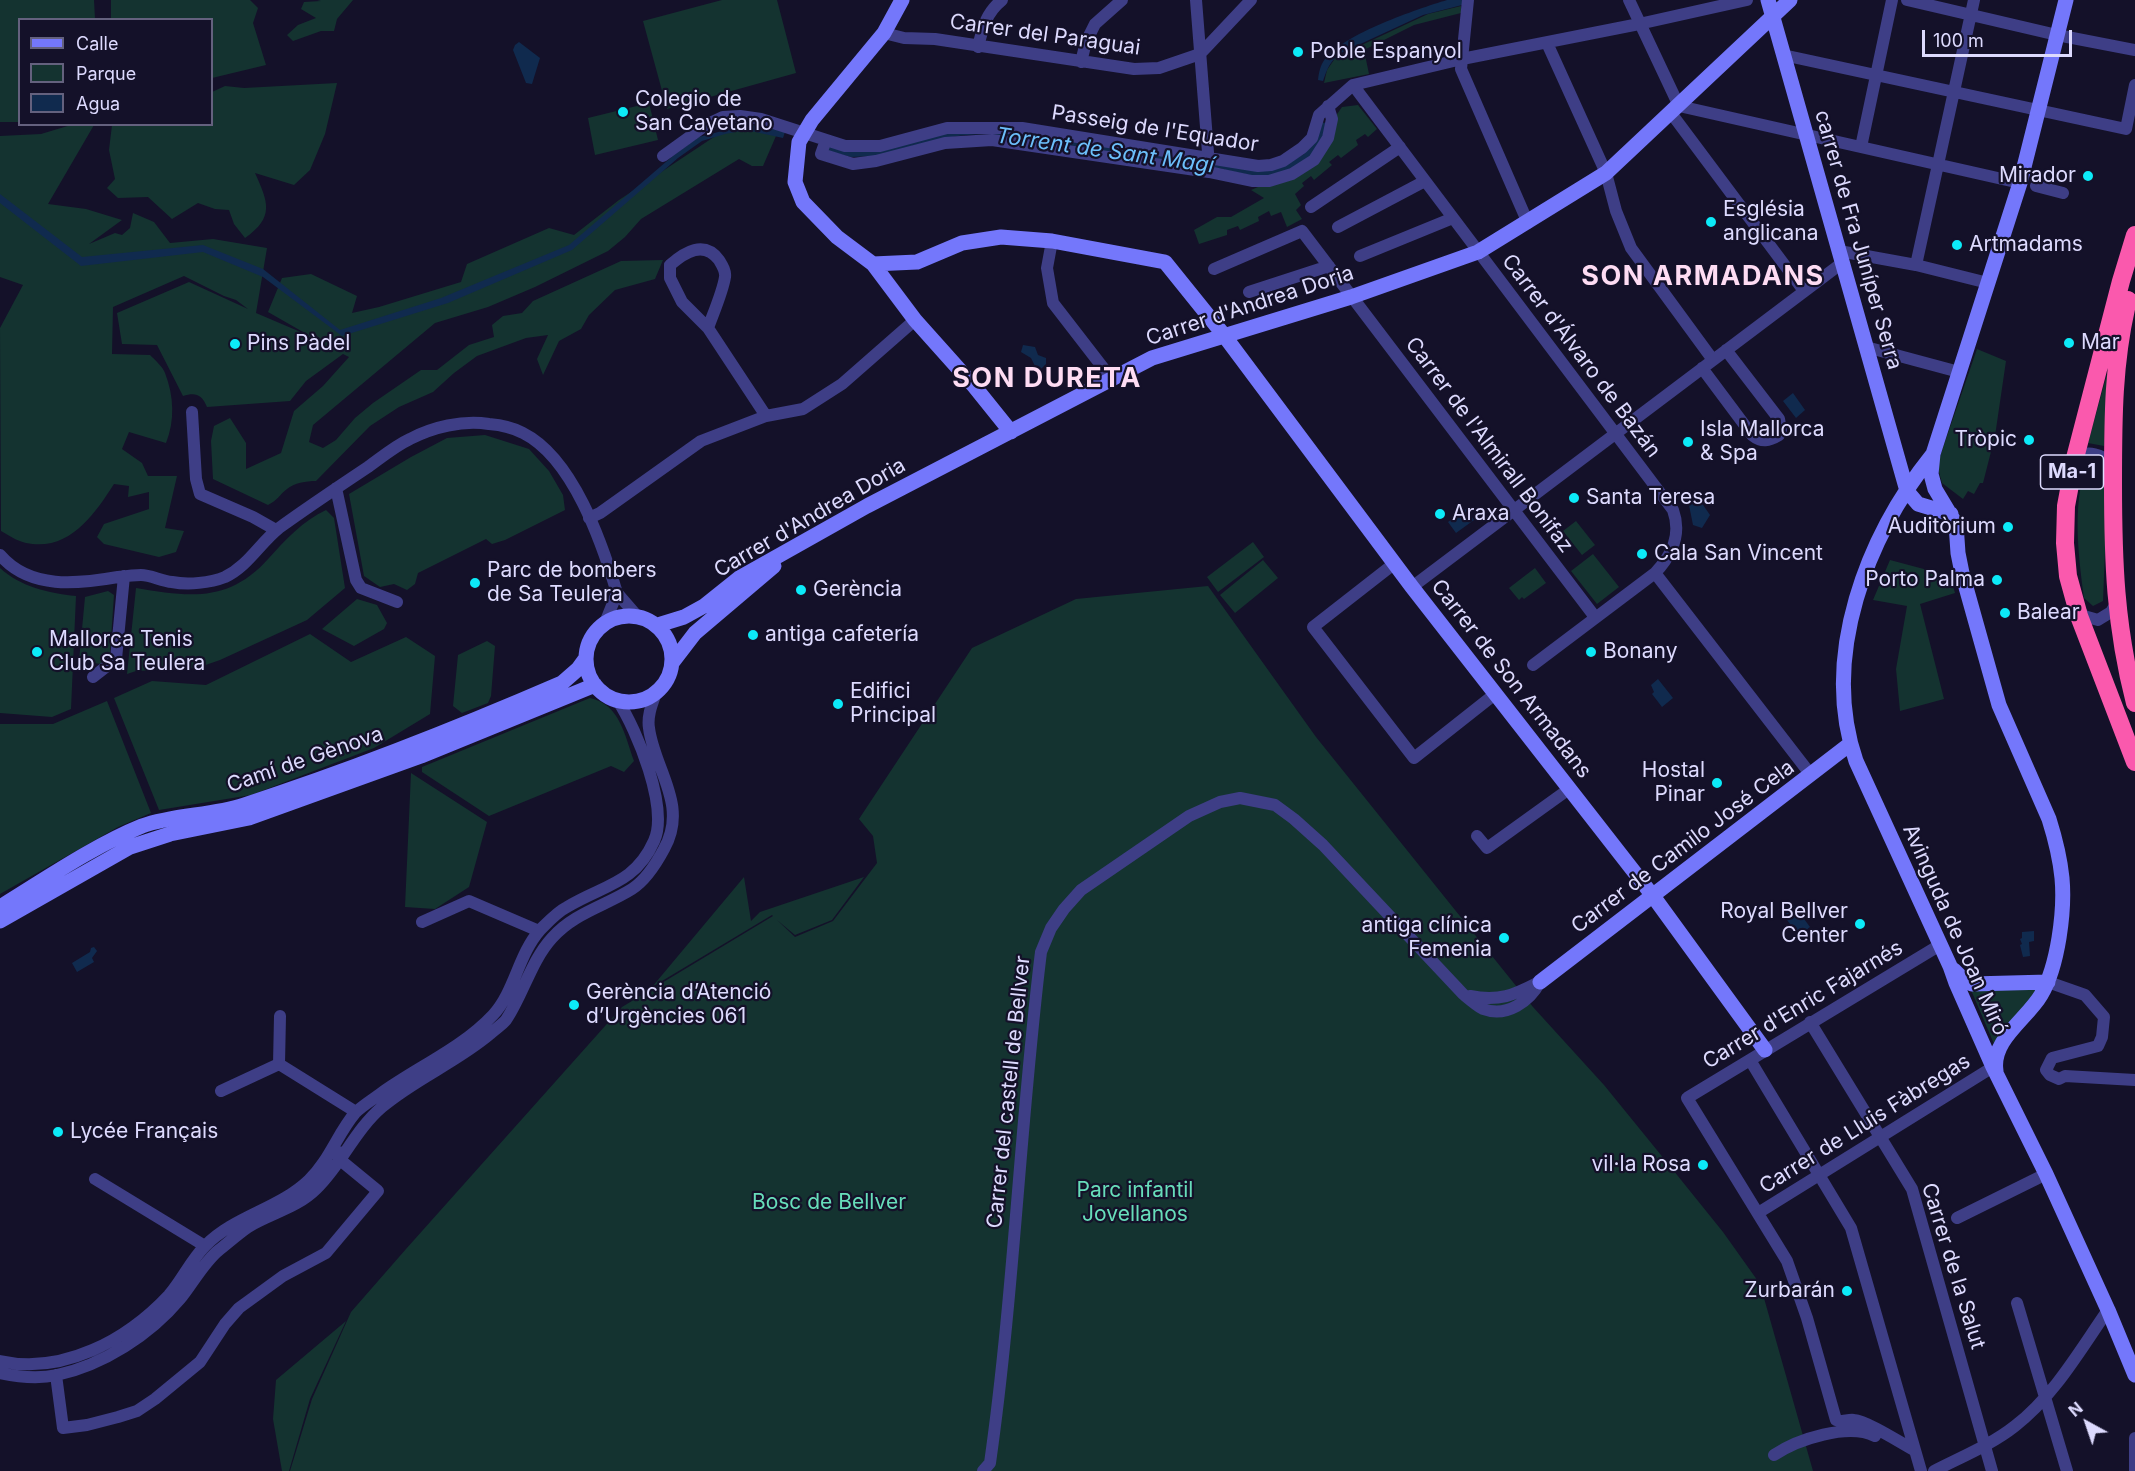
<!DOCTYPE html>
<meta charset="utf-8">
<style>
body{margin:0}
#map{position:relative;width:2135px;height:1471px;overflow:hidden;background:#141129;font-family:Inter,sans-serif}
canvas{display:block}
.legend{position:absolute;left:18px;top:18px;width:195px;height:108px;box-sizing:border-box;background:#141129;border:2px solid #64617e;margin:0;padding:8px 10px;list-style:none;font-size:18px;color:#dddafe}
.legend li{display:flex;align-items:center;gap:12px;height:30px}
.legend b{width:30px;border:2px solid #64617e}
.north{position:absolute;left:2057px;top:1393px;width:60px;height:60px;-webkit-text-stroke:4px #141129;paint-order:stroke;rotate:320deg;font-size:16px;font-weight:700;line-height:24px;text-align:center;color:#dddafe}
.north::after{content:'';display:block;margin:auto;width:21px;height:27px;background:#dddafe;clip-path:polygon(50% 0,100% 100%,50% 72%,0 100%)}
.scale{position:absolute;left:1922px;top:30px;width:150px;height:27px;box-sizing:border-box;border:3px solid #dddafe;border-top:0;padding-left:8px;font-size:18px;line-height:21px;white-space:nowrap;color:#dddafe;-webkit-text-stroke:4px #141129;paint-order:stroke}
</style>
<div id="map">
<canvas width="2135" height="1471"></canvas>
<ul class="legend">
<li><b style="height:8px;background:#7477fb"></b>Calle</li>
<li><b style="height:16px;background:#143330"></b>Parque</li>
<li><b style="height:16px;background:#102a4e"></b>Agua</li>
</ul>
<div class="north">N</div>
<div class="scale">100 m</div>
</div>
<script>
const g = document.querySelector('canvas').getContext('2d');
g.lineJoin = 'round';
function fill(path, color) { g.fillStyle = color; g.fill(path, 'evenodd'); }
function trace(path, color, width, dash) { g.strokeStyle = color; g.lineWidth = width; g.lineCap = dash ? 'butt' : 'round'; g.setLineDash(dash || []); g.stroke(path); }
function write(font, color, halo, rows, align = 'center') {
  g.font = font + ' Inter,sans-serif'; g.lineWidth = 4.5; g.setLineDash([]); g.textBaseline = 'middle'; g.strokeStyle = halo; g.fillStyle = color; for (const [text, x, y, turn = 0] of rows) {
    g.save(); g.translate(x, y); g.rotate((+turn || 0) * Math.PI / 180); g.textAlign = isNaN(turn) ? turn : align; if (halo) g.strokeText(text, 0, 0); g.fillText(text, 0, 0); g.restore();
  }
}
fill(new Path2D(`
 M0,0H94L95,19L20,20L19,122H0Z
 M111,0H250L258,8L253,23L266,65L212,78V20L111,19Z
 M317,0H353L337,19L334,31H321L293,41L287,35L298,25L316,18L301,9L304,2L321,1Z
 M722,0H777L796,73L667,109L643,21Z
 M1461,6V13L1414,25L1364,50L1369,74L1324,83L1327,70L1336,57L1428,14Z
 M337,83L325,134L310,170L294,185L255,173C268,202 275,217 245,238L234,224L229,210L215,209L198,203L172,219L148,197L118,198L107,188L115,179L109,150L112,125L212,124V92L225,86L244,88Z
 M649,103L658,140L595,155L588,118Z
 M1358,105L1377,129L1368,137L1365,134L1356,140L1358,145L1341,158L1338,155L1329,162L1332,165L1314,180L1311,176L1302,183L1304,186L1295,194L1301,205L1296,210L1302,219L1287,227L1281,212L1271,216L1269,211L1258,217L1259,221L1240,230L1238,226L1227,230V235L1199,244L1194,230L1217,217H1231L1264,198L1251,190L1265,184L1294,176L1342,107Z
 M749,123L776,136L763,166H752L739,159L641,219L625,237L608,251L535,287L488,307L435,323L313,425L309,442L323,448L336,440L355,418L373,403L421,370H437L469,345L494,337L492,325L503,316L522,313L533,301L621,261L663,260L655,279L615,290L589,315L581,329L559,341L543,375L537,359L548,335L526,338L477,356L454,373L433,392L399,407L370,426L316,481C306,481 294,483 287,489C279,495 278,500 268,505L213,479L211,441L214,426L230,418L246,443V469L281,453L294,411L323,386L349,357L343,354L306,381L290,401L207,407C202,394 195,392 183,396L157,345L122,344L117,313L189,282L248,309L236,300L224,296L184,276L113,307L112,354L150,355C155,360 163,367 165,373C174,396 175,421 166,443L129,432L122,449L142,463L148,476H177L165,528L184,531L176,552L159,557L104,544L97,537L104,524L149,509V492L128,497L129,486L114,484C94,515 69,552 26,543C17,541 8,535 1,531L0,328L23,285L0,277V136L41,134L71,125H94L48,204L86,209L122,220L89,244L115,233L122,235L130,228L133,213L154,222L170,243L213,239L267,248L256,313L310,336L268,312L282,278L311,274L357,296L352,313L379,307L461,282L467,264L549,228L574,235L619,200L729,127Z
 M1977,349L2006,361L1995,436L1983,483H1980L1974,494L1968,491L1963,499L1942,483L1937,465Z
 M2108,370L2104,446L2088,443Z
 M485,435L529,449L549,471L563,495L565,510L505,540L492,544L486,539L418,573L415,584L407,590L394,584L380,587L364,576L349,494L411,457L447,438Z
 M2090,455L2106,461V527L2103,601L2093,606L2084,598C2078,552 2071,499 2090,455Z
 M326,510L334,518L345,588L307,620L220,660L197,668L136,671L127,674L136,588C190,597 229,603 269,558C285,540 304,520 326,510Z
 M1576,521L1595,545L1582,555L1563,531Z
 M1253,542L1264,557L1218,592L1207,577Z
 M1593,554L1619,587L1597,604L1571,571Z
 M1263,560L1278,578L1235,613L1220,595Z
 M1890,560L1950,576L1955,593L1920,604L1944,699L1900,711L1896,669L1907,606L1873,600Z
 M0,568C21,587 48,593 76,596L71,709L52,717L0,713Z
 M1535,568L1546,583L1524,599L1522,597L1519,600L1509,588Z
 M1208,586L1316,737L1533,1007L1604,1085L1665,1160L1723,1232L1760,1284L1813,1471H290L312,1399L351,1312L406,1249L622,1007L773,916L772,915L652,987L744,877L751,921L760,912L864,877L832,920L795,935L777,920L795,937L833,921L877,863L873,836L859,819L972,648L1076,599Z
 M108,591L114,595L110,653L101,664L79,661L85,597Z
 M357,599L377,605L387,623L384,629L354,646L322,629Z
 M310,634L351,662L406,637L435,656L430,714L374,748L251,795L159,810L114,698L152,681L206,685Z
 M487,641L495,646L491,696L488,703L462,713L453,706L458,655Z
 M590,698C620,704 625,736 634,761L624,772L611,766L489,816L422,772V767Z
 M107,701L151,813L118,827L0,894V724H53Z
 M411,773L487,822L469,887L435,909L405,907Z
 M2048,982L1994,1044L1968,983Z
 M346,1321L310,1399L289,1471H282L273,1419L276,1380Z`), '#143330');
fill(new Path2D(`
 M1447,0H1462V5L1423,15L1341,53C1330,61 1327,69 1323,81L1318,80C1319,72 1320,66 1325,59C1344,34 1417,9 1447,0Z
 M519,42L540,58L532,84L526,83L513,50L515,45Z
 M1319,122L1327,123C1320,152 1298,173 1267,176C1254,177 1238,172 1225,170V163L1283,167L1304,154Z
 M745,125L762,126L785,132L783,138L746,130L725,134L702,141L678,158L572,250L448,303L342,336L263,277L203,252L81,266L0,203V194L82,257L203,245L263,269L340,330L441,298L569,245L674,155L699,137Z
 M981,128L1062,137V145C1031,140 999,132 968,135C950,136 934,142 917,146L914,139Z
 M1074,139L1195,158L1194,165L1073,147Z
 M908,141L910,148L876,156L851,157L828,151L830,145Z
 M1023,345L1035,347L1038,355L1046,358V364L1041,369L1036,368L1031,358L1021,352Z
 M1793,393L1805,410L1796,418L1783,401Z
 M1699,499L1710,515L1702,528L1693,525L1689,505Z
 M1466,509L1474,520L1456,533L1448,522Z
 M1658,679L1673,698L1662,707L1652,694L1654,692L1651,685Z
 M1793,904L1810,927L1799,936L1781,912Z
 M2034,931V941L2029,942L2030,956L2023,957L2020,945L2022,944L2020,939L2022,938V932Z
 M94,947L97,951L92,958L94,962L77,972L72,963L90,952L91,948Z`), '#102a4e');
trace(new Path2D(`
 M1060,143L1077,145
 M906,146L920,142
 M1211,166L1228,168`), '#102a4e', 3);
trace(new Path2D(`
 M1196,0L1209,165
 M1468,0L1461,69L1528,223
 M1629,0L1679,106L2020,183
 M1907,0L2057,35L2135,50
 M884,33L904,38L935,39L1134,69L1159,68L1200,54L1251,0
 M1547,43L1606,173L1616,211L1631,248L1713,360
 M978,47C983,27 986,13 1002,0
 M1783,55L2126,129L2135,85
 M1081,62L1086,42L1095,24L1122,0
 M1353,85L1673,510C1682,535 1672,555 1655,573L1533,665
 M1671,113L1804,291
 M826,140L821,154L853,164L876,161L945,143L992,140L1209,172L1252,181H1269L1292,174L1314,160L1328,138L1332,119L1328,106
 M1861,147L1892,0
 M663,156L706,125L723,117L740,116L761,119L845,146H880L947,128H1022L1258,166L1271,165L1283,161L1302,148L1312,138L1319,115L1353,85L1462,59L1639,24L1747,0
 M2036,186L2063,193
 M1311,207L1400,147
 M1338,227L1425,181
 M1052,241L1047,268L1053,303L1111,378
 M1839,251L1916,265L1988,283
 M1360,256L1453,218
 M1916,265L1974,0
 M1214,269L1302,231L1595,617
 M1249,292L1329,266
 M708,328C713,314 723,291 725,277C726,271 722,265 719,260C704,240 685,252 670,265V278L682,302L708,328L766,416
 M1866,347L1959,372
 M1702,368L1752,435C1762,443 1769,441 1779,435L1781,430L1779,419L1726,350
 M192,412L196,479L200,494L253,517L276,530
 M2075,458C2088,449 2102,455 2113,464
 M336,488L356,580L361,588L397,602
 M589,518L600,513L701,441L766,416L803,409L842,384L915,320
 M0,555C30,590 78,584 118,577C126,576 134,575 141,575C151,575 161,581 172,582C188,585 210,583 225,577C248,566 260,543 279,528C308,507 338,487 368,467C382,457 395,446 410,439C433,427 462,420 489,424C501,425 512,427 523,433C573,458 602,543 617,593
 M1395,563L1313,627L1414,758L1495,694
 M1655,573L1811,775
 M1412,587L1842,263
 M2078,608L2084,616L2098,620L2111,612L2116,604
 M605,623L617,593L637,616
 M93,677L116,659L124,576
 M1477,836L1487,848L1569,789
 M422,922L469,901L539,931
 M2048,982L2085,995L2104,1017L2102,1037L2098,1046L2052,1058L2046,1070L2050,1075L2059,1079L2065,1076L2135,1080
 M1470,996C1499,1002 1514,995 1539,982
 M1810,1022L1912,1189L1992,1471
 M1750,1060L1851,1228L1921,1471
 M279,1064L356,1112
 M221,1091L279,1064L280,1016
 M95,1179L205,1246
 M1758,1213L1993,1067
 M1957,1218L2046,1174
 M2017,1303L2067,1471
 M0,1361C63,1375 127,1340 169,1295C182,1280 191,1260 205,1246C234,1216 279,1209 309,1180C329,1161 338,1133 355,1113C362,1106 372,1100 380,1094C417,1067 461,1049 493,1015C515,991 518,955 540,930C548,922 557,912 567,907C603,885 635,884 654,841C669,808 637,730 618,701
 M0,1373C18,1377 39,1379 57,1375C103,1365 150,1335 180,1299C193,1283 204,1262 219,1250C229,1242 238,1234 248,1227C271,1213 297,1208 316,1189C341,1165 355,1130 382,1107C415,1079 457,1062 490,1034C495,1029 502,1025 506,1020C523,995 531,961 552,938C574,913 605,906 632,889C646,880 656,864 664,849C689,805 654,769 649,728C647,716 652,704 656,693
 M56,1375L63,1428L87,1425L118,1417L137,1411L155,1399L200,1362L225,1324L239,1308L283,1276L326,1253L378,1191L339,1159V1152
 M1914,1450C1901,1443 1867,1421 1854,1420C1847,1419 1843,1423 1836,1420L1807,1318L1787,1261L1687,1098L1940,945
 M1774,1455C1798,1439 1848,1423 1875,1436
 M983,1471L990,1463C1014,1294 1020,1122 1041,952L1051,928L1064,909L1081,890L1189,816L1220,802L1240,798L1275,805L1294,819L1323,845L1463,994C1469,999 1477,1006 1483,1009C1507,1018 1530,1001 1540,982
 M1934,1471C1961,1457 1991,1445 2015,1426C2054,1396 2080,1350 2108,1310
 M2135,1471V1438`), '#3e3e86', 12);
trace(new Path2D(`
 M902,0L884,33L812,120L799,142L795,182L803,202L837,237L873,264L915,320L974,386L1011,432
 M1768,0L1907,491L1918,504L1951,514
 M2066,0L2020,183L1933,454C1867,536 1820,656 1856,761L1950,966L1956,983L1993,1067L2046,1174L2108,1310L2135,1375
 M873,264L917,262L962,243L1001,237L1052,241L1165,262L1223,334L1412,587L1653,896L1765,1050
 M1933,454L1931,474L1935,489L1956,524L1958,553L1962,573L1999,705L2049,819C2055,838 2060,858 2062,878C2065,911 2058,966 2041,995C2027,1019 1991,1040 1996,1071
 M586 659a43 43 0 1 1 86 0a43 43 0 1 1-86 0Z
 M658,625L684,617L704,606L739,578L867,506L1152,358L1351,297L1478,252L1606,173L1790,0
 M672,663L695,633L774,566
 M0,907C44,880 95,845 142,826C175,814 211,816 244,805C352,770 458,728 562,683L578,669L586,658
 M0,921L130,847L170,834L249,818L421,756L595,685
 M1954,970L1964,980L1972,984L2048,982
 M1540,982L1850,744`), '#7477fb', 15);
trace(new Path2D(`
 M2135,235L2121,281L2075,458L2066,506L2065,543L2068,576L2079,616L2135,762
 M2128,300C2113,361 2113,420 2113,482C2113,561 2115,625 2135,703`), '#fa59ad', 18);
for (const [x, y, r, color] of [
 [1298,52,6,"#0ceaf8"],
 [623,112,6,"#0ceaf8"],
 [2088,176,6,"#0ceaf8"],
 [1711,222,6,"#0ceaf8"],
 [1957,245,6,"#0ceaf8"],
 [2069,343,6,"#0ceaf8"],
 [235,344,6,"#0ceaf8"],
 [2029,440,6,"#0ceaf8"],
 [1688,442,6,"#0ceaf8"],
 [1574,498,6,"#0ceaf8"],
 [1440,514,6,"#0ceaf8"],
 [2008,527,6,"#0ceaf8"],
 [1642,554,6,"#0ceaf8"],
 [1997,580,6,"#0ceaf8"],
 [475,583,6,"#0ceaf8"],
 [801,590,6,"#0ceaf8"],
 [2005,613,6,"#0ceaf8"],
 [753,635,6,"#0ceaf8"],
 [37,652,6,"#0ceaf8"],
 [1591,652,6,"#0ceaf8"],
 [838,704,6,"#0ceaf8"],
 [1717,783,6,"#0ceaf8"],
 [1860,924,6,"#0ceaf8"],
 [1504,938,6,"#0ceaf8"],
 [574,1005,6,"#0ceaf8"],
 [58,1132,6,"#0ceaf8"],
 [1703,1165,6,"#0ceaf8"],
 [1847,1291,6,"#0ceaf8"]
]) { const dot = new Path2D(); dot.arc(x, y, r, 0, 2 * Math.PI); g.fillStyle = color; g.fill(dot); trace(dot, '#141129', 2); }
for (const [x, y, w] of [
 [2072,472,63]
]) { const box = new Path2D(); box.roundRect(x - w / 2, y - 17, w, 34, 4.5); g.fillStyle = '#141129'; g.fill(box); trace(box, '#dddafe', 1.5); }
write('bold 20px', '#dddafe', null, [
 ["Ma-1",2072,472]
]);
write('21px', '#dddafe', '#141129', [
 ["Carrer del Paraguai",1045,35,8],
 ["Passeig de l'Equador",1155,129,9],
 ["carrer de Fra Juníper Serra",1858,240,74],
 ["Carrer d'Andrea Doria",1250,306,-18],
 ["Carrer d'Álvaro de Bazán",1581,356,53],
 ["Carrer de l'Almirall Bonifaz",1489,445,53],
 ["Carrer d'Andrea Doria",810,518,-30],
 ["Carrer de Son Armadans",1511,679,52],
 ["Camí de Gènova",305,760,-19],
 ["Carrer de Camilo José Cela",1683,847,-37],
 ["Avinguda de Joan Miró",1955,930,66],
 ["Carrer d'Enric Fajarnés",1803,1005,-31],
 ["Carrer del castell de Bellver",1009,1092,-84],
 ["Carrer de Lluis Fàbregas",1865,1124,-32],
 ["Carrer de la Salut",1953,1266,73]
]);
write('21px', '#dddafe', '#141129', [
 ["Poble Espanyol",1310,52],
 ["Colegio de",635,100],
 ["San Cayetano",635,124],
 ["Mirador",2076,176,"right"],
 ["Església",1723,210],
 ["anglicana",1723,234],
 ["Artmadams",1969,245],
 ["Mar",2081,343],
 ["Pins Pàdel",247,344],
 ["Isla Mallorca",1700,430],
 ["& Spa",1700,454],
 ["Tròpic",2017,440,"right"],
 ["Santa Teresa",1586,498],
 ["Araxa",1452,514],
 ["Auditòrium",1996,527,"right"],
 ["Cala San Vincent",1654,554],
 ["Parc de bombers",487,571],
 ["de Sa Teulera",487,595],
 ["Porto Palma",1985,580,"right"],
 ["Gerència",813,590],
 ["Balear",2017,613],
 ["antiga cafetería",765,635],
 ["Mallorca Tenis",49,640],
 ["Club Sa Teulera",49,664],
 ["Bonany",1603,652],
 ["Edifici",850,692],
 ["Principal",850,716],
 ["Hostal",1705,771,"right"],
 ["Pinar",1705,795,"right"],
 ["Royal Bellver",1848,912,"right"],
 ["Center",1848,936,"right"],
 ["antiga clínica",1492,926,"right"],
 ["Femenia",1492,950,"right"],
 ["Gerència d’Atenció",586,993],
 ["d’Urgències 061",586,1017],
 ["Lycée Français",70,1132],
 ["vil·la Rosa",1691,1165,"right"],
 ["Zurbarán",1835,1291,"right"]
], 'left');
write('21px', '#67ddba', '#141129', [
 ["Parc infantil",1135,1191],
 ["Jovellanos",1135,1215],
 ["Bosc de Bellver",829,1203]
]);
write('italic 22px', '#6cbffb', '#141129', [
 ["Torrent de Sant Magí",1105,151,8]
]);
g.letterSpacing = '1.5px';
write('bold 27px', '#fedcf3', '#141129', [
 ["SON ARMADANS",1703,277],
 ["SON DURETA",1047,379]
]);
g.letterSpacing = '0px';
</script>
